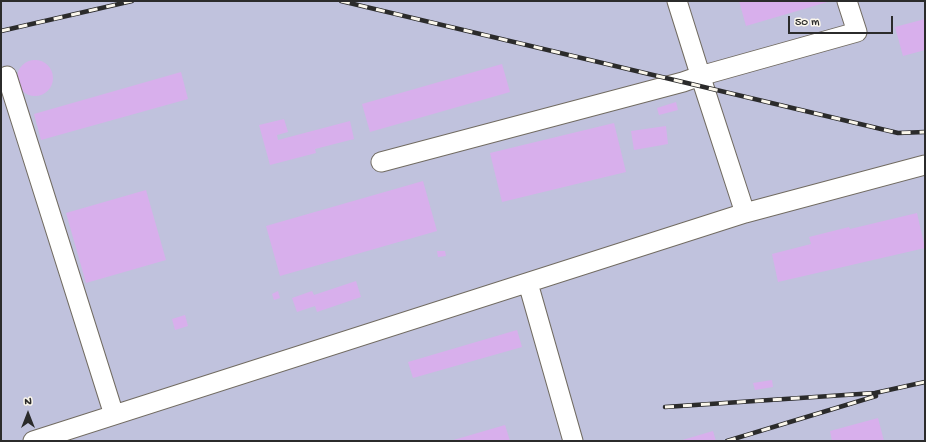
<!DOCTYPE html>
<style>
body{margin:0}
#map{position:relative;width:926px;height:442px;overflow:hidden;background:#f4e1c6;font-family:"Gochi Hand",sans-serif}
canvas{display:block}
.frame{position:absolute;inset:0;border:2px solid #2b2b2b;pointer-events:none}
.north{position:absolute;left:8px;top:394px;width:40px;height:40px;-webkit-text-stroke:3px #fbf7ec;paint-order:stroke;rotate:0deg;font-size:11px;font-weight:700;line-height:16px;text-align:center;color:#2b2b2b}
.north::after{content:'';display:block;margin:auto;width:14px;height:18px;background:#2b2b2b;clip-path:polygon(50% 0,100% 100%,50% 72%,0 100%)}
.scale{position:absolute;left:788px;top:16px;width:105px;height:18px;box-sizing:border-box;border:2px solid #2b2b2b;border-top:0;padding-left:5px;font-size:12px;line-height:14px;white-space:nowrap;color:#2b2b2b;-webkit-text-stroke:3px #fbf7ec;paint-order:stroke}
</style>
<div id="map">
<canvas width="926" height="442"></canvas>
<div class="frame"></div>
<div class="north">N</div>
<div class="scale">50 m</div>
</div>
<script>
const g = document.querySelector('canvas').getContext('2d');
g.lineJoin = 'round';
function fill(path, color) { g.fillStyle = color; g.fill(path, 'evenodd'); }
function trace(path, color, width, dash) { g.strokeStyle = color; g.lineWidth = width; g.lineCap = dash ? 'butt' : 'round'; g.setLineDash(dash || []); g.stroke(path); }
fill(new Path2D(`
 M1,1H925V441H1Z`), '#c0c2dd');
fill(new Path2D(`
 M739,1H831L746,26Z
 M925,19V50L903,56L895,27Z
 M17 78a18 18 0 1 1 36 0a18 18 0 1 1-36 0Z
 M502,64L510,92L370,132L362,104Z
 M181,72L188,99L41,140L34,114Z
 M676,102L678,110L659,115L657,108Z
 M284,119L288,132L277,135L278,140L350,121L354,139L315,149L316,153L270,165L259,125Z
 M614,123L626,172L502,202L490,153Z
 M666,126L668,144L634,150L631,131Z
 M423,181L437,231L280,276L266,226Z
 M146,190L166,260L86,283L66,213Z
 M917,213L925,248L778,282L772,254L811,244L809,237L849,227L850,229Z
 M437,251H445L446,256L438,257Z
 M356,281L361,297L317,312L315,306L297,312L292,298L312,291L314,295Z
 M278,291L280,298L274,300L272,294Z
 M185,315L188,326L175,330L172,319Z
 M517,330L522,347L413,378L408,362Z
 M772,380L773,387L755,390L753,383Z
 M878,418L884,441H832L830,431Z
 M505,425L510,441H450Z
 M713,431L716,441H679Z`), '#d8afec');
const minor = new Path2D(`
 M677,1L704,87L745,213
 M7,76L114,415
 M381,162L683,82L700,76L857,32L847,1
 M528,283L573,441
 M33,441L745,213L925,165`);
trace(minor, '#716b61', 21);
trace(minor, '#fff', 19);
const rail = new Path2D(`
 M341,1L898,133L925,132
 M1,31L132,1
 M665,407L875,393L925,382
 M727,441L876,396`);
trace(rail, '#2b2b2b', 4.5);
trace(rail, '#fbf7ec', 3, [9]);
</script>
